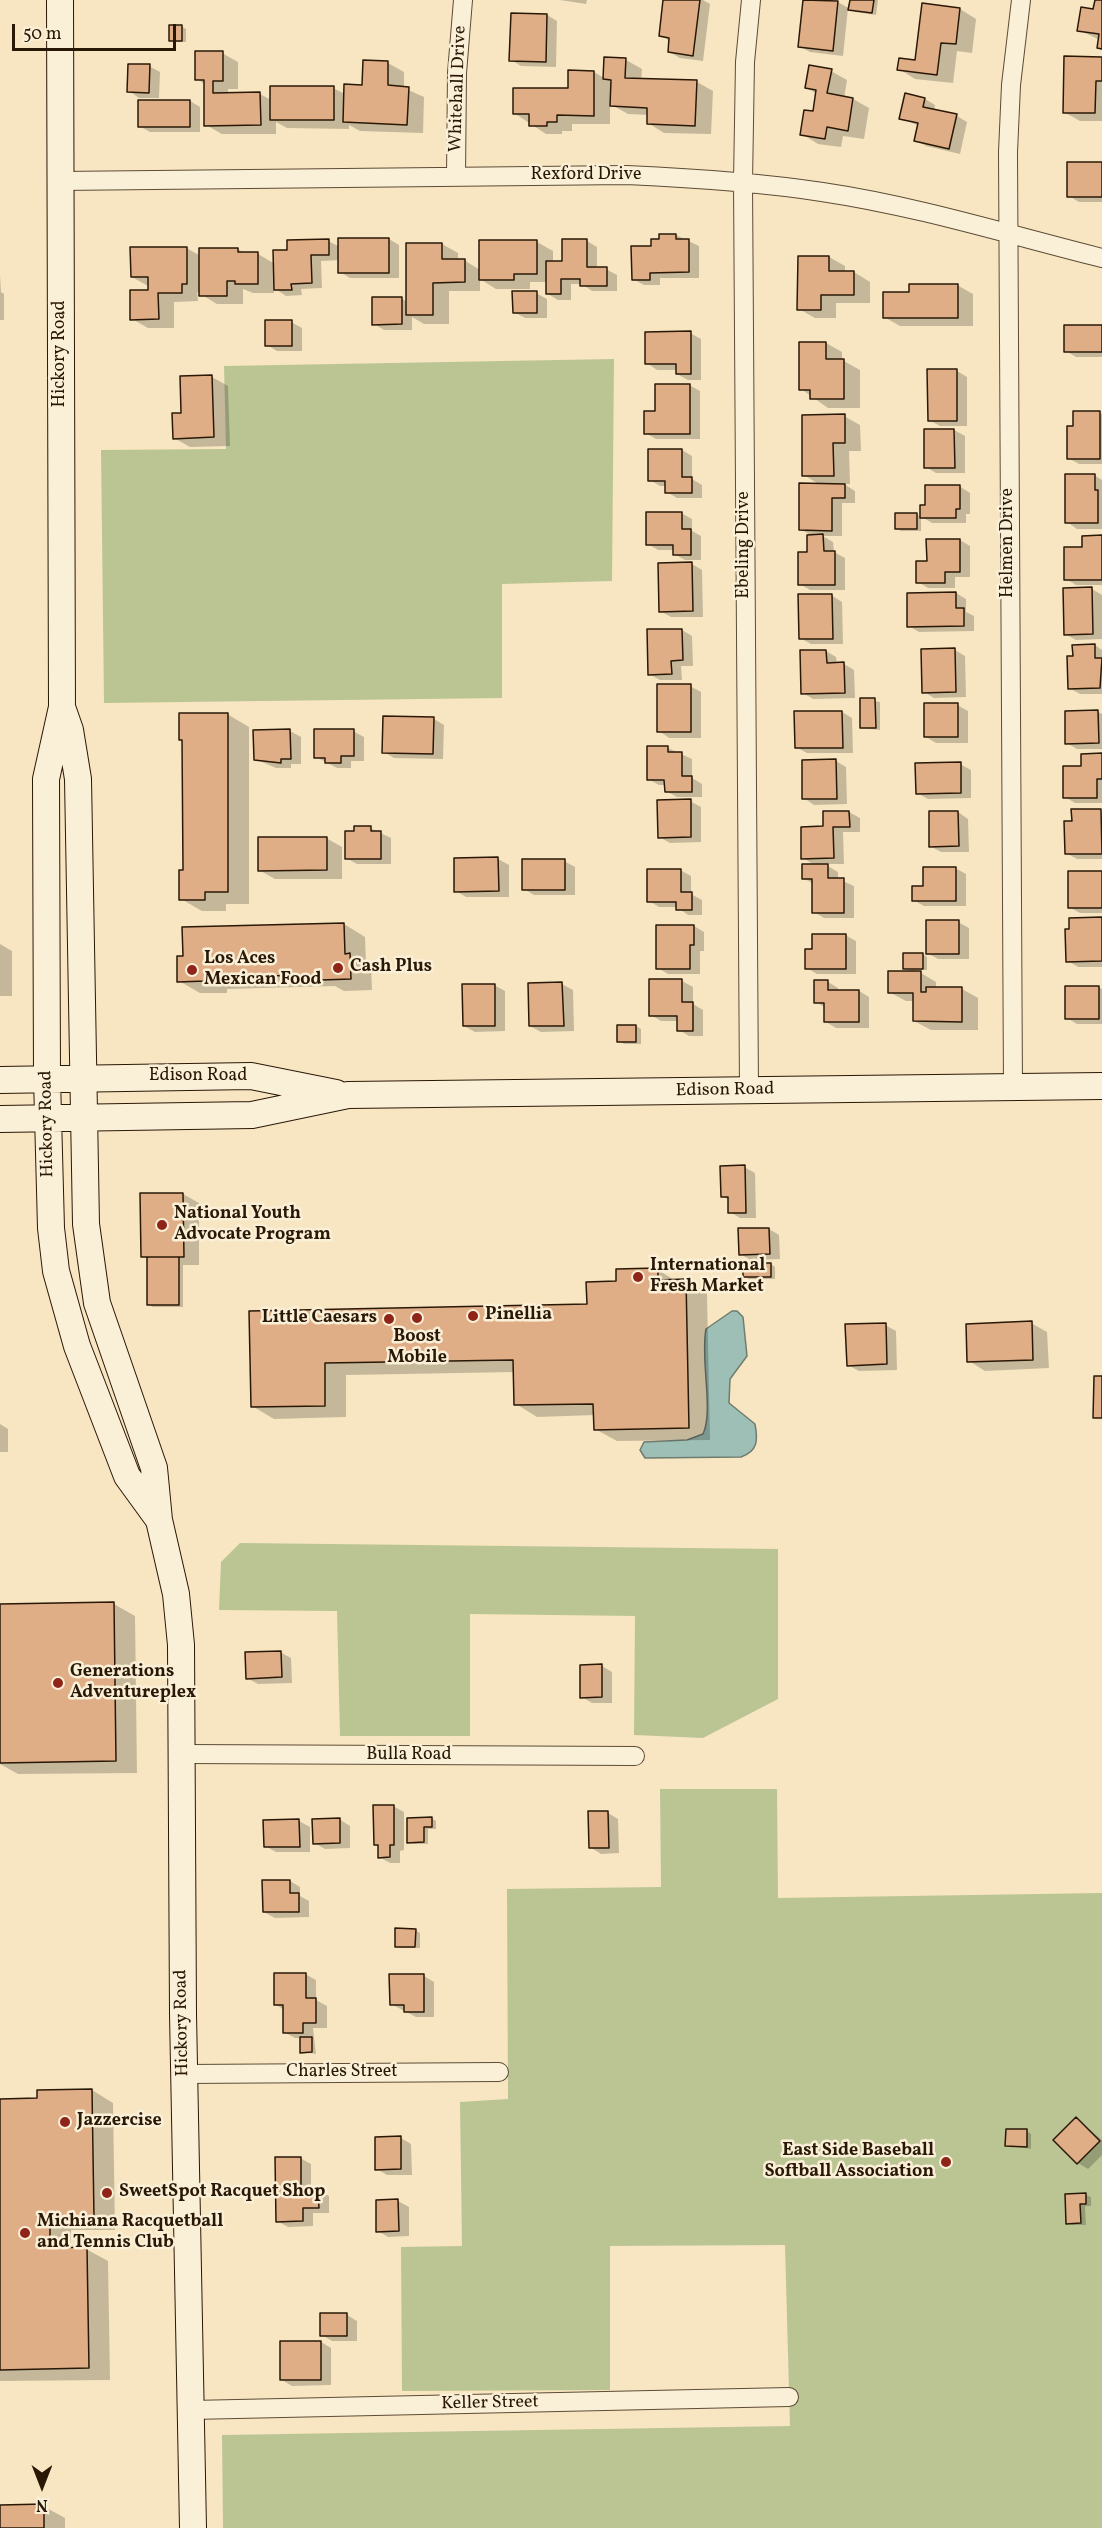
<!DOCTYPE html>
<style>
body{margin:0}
#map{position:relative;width:1102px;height:2528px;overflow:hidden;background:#f7e6c1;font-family:Vollkorn,serif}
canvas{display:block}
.north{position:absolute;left:12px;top:2456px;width:60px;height:60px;-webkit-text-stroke:4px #faefd7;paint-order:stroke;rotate:180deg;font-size:16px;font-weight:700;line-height:24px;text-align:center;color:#2a1807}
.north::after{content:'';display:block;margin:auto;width:21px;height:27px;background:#2a1807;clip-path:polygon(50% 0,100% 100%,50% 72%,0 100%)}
.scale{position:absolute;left:12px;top:24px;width:164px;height:27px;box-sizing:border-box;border:3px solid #2a1807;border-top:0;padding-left:8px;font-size:18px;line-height:21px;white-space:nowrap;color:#2a1807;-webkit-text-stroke:4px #faefd7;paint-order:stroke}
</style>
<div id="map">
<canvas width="1102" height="2528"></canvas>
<div class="north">N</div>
<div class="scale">50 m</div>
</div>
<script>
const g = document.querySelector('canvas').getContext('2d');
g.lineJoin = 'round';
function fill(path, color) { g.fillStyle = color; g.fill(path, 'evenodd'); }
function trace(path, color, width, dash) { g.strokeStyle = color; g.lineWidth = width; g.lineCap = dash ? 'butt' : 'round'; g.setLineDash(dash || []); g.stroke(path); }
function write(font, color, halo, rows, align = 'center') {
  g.font = font + ' Vollkorn,serif'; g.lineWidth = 5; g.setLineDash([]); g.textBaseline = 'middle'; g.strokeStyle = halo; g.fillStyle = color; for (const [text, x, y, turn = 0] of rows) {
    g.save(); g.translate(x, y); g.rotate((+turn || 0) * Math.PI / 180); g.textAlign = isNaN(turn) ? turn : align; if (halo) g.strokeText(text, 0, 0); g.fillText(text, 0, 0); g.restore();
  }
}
fill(new Path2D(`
 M614,359L612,581L502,584V698L104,703L101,450L226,449L224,366Z
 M240,1543L778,1549V1699L703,1738L634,1735L635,1616L470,1614V1736H340L337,1611L219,1610L221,1562Z
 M660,1789H777L778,1898L1102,1893V2528H223L222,2435L790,2426L785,2245L610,2246V2390L402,2391L401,2247L462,2246L460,2102L508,2099L507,1889L661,1887Z`), '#bbc594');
const water = new Path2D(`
 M732,1311H737L743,1317L747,1356L730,1379L729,1403L755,1424C758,1440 758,1451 741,1457L645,1458L640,1450L644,1442L687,1440L703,1434C714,1411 700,1359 706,1329Z`);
fill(water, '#9dbfb6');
trace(water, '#6f7c70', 1.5);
fill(new Path2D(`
 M560,0H587L586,4Z
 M665,0H703L710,4L703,61L680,58L669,52L670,41L660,35Z
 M805,0L838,2L850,9L851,0H878L876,15L855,12L848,8L843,56L810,52L799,46Z
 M1096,0H1102V50L1099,48L1100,40L1079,30L1094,11Z
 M923,5L960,9L976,19L972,53L957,51L953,83L915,79L899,69L916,62Z
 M547,15L557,21L556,67L521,66L511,60Z
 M181,26L186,29V42H176L171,40Z
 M222,53L238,62V89H228V94H260L271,100L333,88L345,94L364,87V62L388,63L404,72V88L424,97L423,133L360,131L349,125V129L287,128L276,122V134H222L206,125V85L197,79Z
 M1102,58V121H1080L1064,112Z
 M626,60L642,69L641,80L697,82L713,91L711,134L664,133L648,123L649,115L628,114L610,104V124H572V131H562V134H546L514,113L570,89V72H594L604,78Z
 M149,66L160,72L159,98H139L129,91Z
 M831,71L847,80L844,98L853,99L869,108L864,139L843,136L841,147L818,144L802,134L814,112L817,94L807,88Z
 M925,99L935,105L934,111L957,116L967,122L960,154L926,146L916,140L919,126L901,118Z
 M190,101L200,107V132H150L139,126Z
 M1102,163V202H1079L1069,196Z
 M661,235H676L699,246V278H660V285H644L633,279L652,247L661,240Z
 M389,239L399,245V278H350L340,272V260L321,261L322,288L301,289L302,295L286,296L274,288V293H253L243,289V304H217L197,292L198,301L174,302V328H148L132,319L150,292L148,286L132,277L186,248L201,256L238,249L245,254H258L275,264L288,251L328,241L340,247Z
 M587,241L597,247V269H606L617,275V291H592L582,284H571V300H558L548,294V282H530V289H496L480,279V291H449V324H424L412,317V330H384L374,324L401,298L407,302L442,244L458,253V261L464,260L480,270V242H537L553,251V263H563Z
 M829,257L845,266V272H854L870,282V303H836V318H815L799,309Z
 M0,275L1,292L4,294V320H0Z
 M957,285L973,294V326H900L884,317L910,293Z
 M536,293L547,299V318H525L514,312Z
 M291,322L302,328V351H277L267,345Z
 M1102,327V357H1076L1066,351Z
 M690,333L701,339V380H688L677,374V370H657L647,363Z
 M826,343L842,352V360L860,370V408H828L801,389Z
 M957,371L967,377V426H940L929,420Z
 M212,377L228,386L230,446L190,447L174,438L183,414Z
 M689,385L700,391V439H656L646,433L657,413Z
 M1099,413L1102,414V464H1079L1068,458L1075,428Z
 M844,416L860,425L861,451H849L850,484H844L855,491V503H842V536H823L833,542L834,552L845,558V590H810L800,584L809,553V534L800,529L820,485L804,475Z
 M954,430L965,436V473H936L926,467L925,431Z
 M682,450L692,456V479L702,485V498H677L667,492V486H660L650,480Z
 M1094,475L1102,480V529H1077L1067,522Z
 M959,486L970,493V514H966V523H932L922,517L926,507Z
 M681,513L692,519V531L701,536V560H685L674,554V550H658L648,544Z
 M916,514L921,517V531H901L896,528Z
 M1102,537V585H1076L1066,579Z
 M960,540L970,546V577H955V588H928L918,582L928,563Z
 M692,564L702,570L703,617H671L660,611Z
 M1092,589L1102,595V639L1076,640L1065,634Z
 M956,593L966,599V612L974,616V631L919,632L909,626Z
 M831,595L842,602L843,644H811L800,638Z
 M682,630L692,636L693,666H681L682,680H660L649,674Z
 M1095,645L1102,650V694H1080L1069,688Z
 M955,650L965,656L966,697L934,698L924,692Z
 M826,651L836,657L837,664H844L854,670L855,698L813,699L803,693Z
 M690,686L701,692V738H669L659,731Z
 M861,699L880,702V730L861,728Z
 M957,705L968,711V743H936L926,737Z
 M842,712L852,718L853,753H807L796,747Z
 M1098,712L1102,714V749H1077L1067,743Z
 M227,714L249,727V904H226V911H202L181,899L184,871V742L180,739Z
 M434,719L444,725L443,759L394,758L384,752Z
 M290,731L301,737V764H291V768H276L255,759Z
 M353,731L364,737V761H351V768H337L316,757Z
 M668,748L692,759V778L702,784V797H677L666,791V785H659L648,779Z
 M1102,755V803H1075L1065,797L1083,767Z
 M836,761L846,767L847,804L814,805L804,798Z
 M960,764L971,770V798L928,799L917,793Z
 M690,801L701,807V842L670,843L659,837Z
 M1101,811L1102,859H1077L1066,853L1073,823Z
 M849,812L860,818V832H843L844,864H824L838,872V879L854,886V918H824L814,912V884L803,878L816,866L803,858L825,828Z
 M958,812L968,819L969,852H941L930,846Z
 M370,828L391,838V864H357L346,858Z
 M326,838L342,847V879H275L259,870Z
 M498,859L509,865V897H466L456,891Z
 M564,861L575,867V895H534L524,889Z
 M955,868L966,874V906H924L913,900L925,887Z
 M680,870L691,876V894L702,900V915H688L677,907H659L649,901Z
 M1102,872V913H1080L1069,907Z
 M1102,918V967H1078L1068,961L1071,930Z
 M958,922L969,928V959H938L927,953Z
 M344,924L365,937L366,964L371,967L372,990L344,991L335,986L227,989V993H200L179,981L184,957V928Z
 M694,926L704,932V951H700V974H668L658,968Z
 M845,935L856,941V974H817L807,968L814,950Z
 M0,944L12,951V996H0Z
 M923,954L927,957V970H916L936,982V989H962L978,998V1030H931L914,1021V1001H906L889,992L914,973L905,968Z
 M651,981H682L693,987V1004L703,1010V1036H689L679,1030V1021H661L651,1015Z
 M828,982L838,988V991H859L869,997V1028H836L826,1022V1008L816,1002Z
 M562,984L573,990L574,1031L541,1032L530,1026Z
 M494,985L505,991V1031L475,1032L464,1026Z
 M1098,987L1102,989V1024H1077L1067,1018Z
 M636,1026L641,1029V1044H624L619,1041Z
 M744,1167L755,1173L756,1218H740L730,1212L729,1200L722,1196Z
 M183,1194L199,1203V1265H183V1307H153L149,1305L148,1259L143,1256Z
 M769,1229L779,1235L780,1259L751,1260L740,1254Z
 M771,1264L775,1267V1279H749L744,1276Z
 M658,1270L676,1281L686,1280L707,1293L710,1440L617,1441L595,1429V1415L537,1417L516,1404L515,1372L346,1375V1417L274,1419L252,1406L250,1313L588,1306L618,1283Z
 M1031,1323L1047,1332L1049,1368L985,1371L969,1361Z
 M885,1325L896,1331L897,1370L859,1371L848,1365Z
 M0,1424L8,1429V1452H0Z
 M114,1604L135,1616L137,1773L18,1774L0,1764V1605Z
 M280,1652L291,1658L292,1683L258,1684L247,1678Z
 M602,1666L612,1672V1703H592L582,1697Z
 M393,1806L404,1812V1850L400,1851V1863H390L379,1857V1847L375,1845Z
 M608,1813L618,1819L619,1853L601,1854L590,1847Z
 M431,1818L436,1821V1829H428V1844H414L409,1842Z
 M339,1819L350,1826V1848L325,1849L314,1843Z
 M299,1821L310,1827V1852H276L265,1846Z
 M290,1881L300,1887V1896L309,1901V1917L275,1918L264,1912Z
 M415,1930L420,1933V1948H401L397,1946Z
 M305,1974L316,1980V2000L327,2006V2028H313L316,2054L302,2052L301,2038H295L284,2032V2010L275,2004Z
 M424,1976L434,1982V2017H416L391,2004Z
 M92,2090L113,2103L115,2230H71V2249H86L108,2261L110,2380L0,2381V2100L39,2099Z
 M1076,2119L1102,2140V2155L1088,2169L1078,2163Z
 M1027,2131L1031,2134V2149L1007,2145Z
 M401,2138L411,2144L412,2175H387L377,2169Z
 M300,2158L311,2164V2190H318L329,2196V2213H313V2226L288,2227L277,2221Z
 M1086,2195L1091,2197V2206H1085L1086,2225H1072L1068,2223Z
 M377,2201H398L409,2207V2236L388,2237L378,2231Z
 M347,2315L357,2321V2341H332L322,2335Z
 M321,2342L331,2348V2385L292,2386L282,2380Z
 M0,2506H43L65,2518V2528H0Z`), '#0003');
const building = new Path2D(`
 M663,0H700L693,56L668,52L669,38L659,36Z
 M803,0L838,1L833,51L798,47Z
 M850,0H874L872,13L848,10Z
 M1095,0H1102V49L1097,48L1099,34L1077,31L1081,7L1093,9Z
 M922,3L960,8L956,44L941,43L937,75L897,70L899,58L915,60Z
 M511,13L547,14L546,62L509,61Z
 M169,25H182V41H169Z
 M195,51H223V81H213V93L260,92L261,125L204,126V80H195Z
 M1064,56L1102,57V81H1096L1095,113H1063Z
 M604,57L626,58L625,78L697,80L695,126L647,124V108L610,106L611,80L603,79Z
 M363,60L388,61V85L409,87L407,125L343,122L344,84L362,85Z
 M128,64H150L149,93L127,92Z
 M809,65L832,69L827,93L853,98L848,131L827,127L825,139L800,135L804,110L813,111L816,90L805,88Z
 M568,70L594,71V116L557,115V122H547V126H529V114H513V88H568Z
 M270,86H334V120H270Z
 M905,93L925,98L923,107L957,114L949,149L914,141L918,123L899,119Z
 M138,100H190V127H138Z
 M1067,162H1102V197H1067Z
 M659,234H676V239H689V272L650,273V280H632L631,246H651V239H659Z
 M338,238H389V273H338Z
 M329,239V255H311L312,283L291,284L292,290H274L273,250H287V240Z
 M562,239H587V267H607V286H580V279H561V294H546V261H562Z
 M479,240H537V274H514V280H479Z
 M406,243H442V259H465V282L433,283V315H406Z
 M130,247H187V284H182V293H158L159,319L130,320V290H148V277H131Z
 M199,248H238V252H258V284H235V281H227V296H199Z
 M798,256H829V271H854V295H821V310H797Z
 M909,284H958V318H883V292H909Z
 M512,291H537V313H513Z
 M372,297H402V324L372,325Z
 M265,320H292V346H265Z
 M1064,325H1102V352H1064Z
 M691,331V374H676V364H645V332Z
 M799,342H826V359H844V399H810V390H799Z
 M927,369H957V421H928Z
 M212,375L214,437L173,439L172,413H181L180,376Z
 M655,384H690V434H644V411H655Z
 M1073,411H1100V459H1067V426H1073Z
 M845,414V443H833L834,476H802V415Z
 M924,429H954L955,468H924Z
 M648,449H682V477H692V493H665V481H648Z
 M1065,474H1095V490H1098V523H1065Z
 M799,483L845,484V498H832V531L799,530Z
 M925,485H960V509H956V518H920V505H925Z
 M646,512H682V529H691V555H673V545H646Z
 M895,513H917V529H895Z
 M823,534L824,551H835V585H798V552H807V535Z
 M1102,535V580H1064V547H1082V536Z
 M926,539H960V572H945V583H916V561H927Z
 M692,562L693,611L659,612L658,563Z
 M1092,587L1093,634L1064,635L1063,588Z
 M956,592V608H964V626L907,627V593Z
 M798,594H832L833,639H799Z
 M647,629H682L683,660L671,661L672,674L648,675Z
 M1095,644V658H1102L1100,688L1068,689L1067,656H1073L1072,645Z
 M955,648L956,692L922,693L921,649Z
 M800,650H826L827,663L844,662L845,693L801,694Z
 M657,684H691V732H657Z
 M860,698H875L876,728H860Z
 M924,703H958V737H924Z
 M1098,710L1099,743L1065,744V711Z
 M794,711H842L843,748H795Z
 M179,713H228V892H205V900H179V870H183L182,740H179Z
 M383,716L434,717L433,754L382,753Z
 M290,729L291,759H281V763L254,760L253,730Z
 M314,729H354V756H341V763H325V758H314Z
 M647,746H668V752H682V776H692V792H665L664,780H647Z
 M1102,753V779H1097V798H1063V766H1081V754Z
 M836,759L837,799H802V760Z
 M961,762V793L916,794L915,763Z
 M691,799V837L658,838L657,800Z
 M1071,809H1101L1102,854H1065L1064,821H1072Z
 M823,811H849L850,827H833L834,858L801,859V827L823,826Z
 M929,811H958L959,846L929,847Z
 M354,826H371V831H381V859H345V831H354Z
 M258,837H327V870L258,871Z
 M498,857L499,891L454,892V858Z
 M522,859H565V890H522Z
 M802,864H828V878H844V913H812V879H802Z
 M923,867H956V901H912V886H923Z
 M647,869H681V892H692V910H676V902H647Z
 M1068,871H1102V908H1068Z
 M1102,917V961L1066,962L1065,929H1069V918Z
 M926,920H959V954H926Z
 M344,923L345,954L350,953L351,979L321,980V975L207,977V981L177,982V956H183L182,927Z
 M656,925H694V945H690V969H656Z
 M812,934H846V969H805V949H812Z
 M903,953H923V969H903Z
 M888,971H921V992H926V987H962V1022L913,1021V993H888Z
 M649,979H682V1002H693V1031H677V1016H649Z
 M814,980H828V990H859V1022H824V1003H814Z
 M562,982L564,1026H529L528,983Z
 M462,984H495V1026H463Z
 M1065,986H1099V1019H1065Z
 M617,1025H636V1042H617Z
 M745,1165L746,1213H728V1197H721L720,1166Z
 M140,1193H183L184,1257H141Z
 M738,1228H769L770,1254L739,1255Z
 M147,1257H179V1305H147Z
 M743,1263H771V1277H743Z
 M658,1268V1280L686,1279L689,1428L594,1430L593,1404L514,1405L513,1360L325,1363V1406L251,1407L249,1311L587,1304L586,1282L616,1281V1269Z
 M1032,1321L1033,1360L967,1362L966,1324Z
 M886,1323L887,1364L847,1366L845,1324Z
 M1094,1376H1102V1418H1093Z
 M114,1602L116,1761L0,1763V1604Z
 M281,1651L282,1677L246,1679L245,1652Z
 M602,1664V1697L580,1698V1665Z
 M373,1805H394V1845H390V1857L378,1858V1845H374Z
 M588,1811H608L609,1848H589Z
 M432,1817V1827H424V1842L407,1843V1818Z
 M340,1818V1843L313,1844L312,1819Z
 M299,1819L300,1847H264L263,1820Z
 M262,1880H290V1893H299V1912H263Z
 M395,1928L416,1929L415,1947H395Z
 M274,1973H306V1998H316V2023H303V2033H283V2005H274Z
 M389,1974H424V2012H404V2005H390Z
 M300,2037H312V2052L300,2053Z
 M92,2089L94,2218L50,2219V2248L87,2247L89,2368L0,2370V2099L37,2098V2090Z
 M1076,2117L1100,2141L1077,2164L1053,2140Z
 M1006,2129H1027V2147L1005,2146Z
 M401,2136V2169L375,2170V2137Z
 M275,2157H301V2188H318L319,2208H303V2221L276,2222Z
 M1086,2193V2204H1080L1081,2223L1066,2224L1065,2194Z
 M398,2199L399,2231L376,2232V2200Z
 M320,2313H347V2336H320Z
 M280,2341H321V2380H280Z
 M44,2504V2528H0V2505Z`);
fill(building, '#dfad86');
trace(building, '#2a1807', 1.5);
const street = new Path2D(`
 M456,177L457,73L463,0
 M60,181L627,175C692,178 758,182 822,192C917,206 1010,235 1102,258
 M1013,1087L1008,152L1011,85L1021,0
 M749,1090L743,182L745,62L751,0
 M183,1754L635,1756
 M184,2074L499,2072
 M191,2410L789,2397`);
const secondary = new Path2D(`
 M60,0L62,707L46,779L47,1078L51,1228L56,1271L77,1346L127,1476L159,1520
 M62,707L70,730L78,779L86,1224L97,1303L154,1468L159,1520L176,1594L181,1645L183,2014L193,2528
 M0,1080L251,1076L336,1093
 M0,1119L252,1115L348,1095L1102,1086`);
trace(street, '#5d4c36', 20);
trace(secondary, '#2a1807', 28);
trace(street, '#faefd7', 18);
trace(secondary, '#faefd7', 26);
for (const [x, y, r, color] of [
 [338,968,6,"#8f2418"],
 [192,970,6,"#8f2418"],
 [162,1225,6,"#8f2418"],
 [638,1277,6,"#8f2418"],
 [473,1316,6,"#8f2418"],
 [417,1318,6,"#8f2418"],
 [389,1319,6,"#8f2418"],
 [58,1683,6,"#8f2418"],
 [65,2122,6,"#8f2418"],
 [946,2162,6,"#8f2418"],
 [107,2193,6,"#8f2418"],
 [25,2233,6,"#8f2418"]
]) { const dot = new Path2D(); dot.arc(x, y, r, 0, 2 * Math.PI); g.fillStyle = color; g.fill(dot); trace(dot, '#faefd7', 2); }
write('18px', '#2a1807', '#faefd7', [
 ["Whitehall Drive",459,89,-88],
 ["Rexford Drive",586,176],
 ["Hickory Road",61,354,-90],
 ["Helmen Drive",1009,543,-90],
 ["Ebeling Drive",745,545,-90],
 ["Edison Road",198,1077],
 ["Edison Road",725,1091,-1],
 ["Hickory Road",48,1124,-91],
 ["Bulla Road",409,1756],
 ["Hickory Road",183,2023,-91],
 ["Charles Street",342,2073],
 ["Keller Street",490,2404,-1]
]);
write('bold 18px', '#2a1807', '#faefd7', [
 ["Los Aces",204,960],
 ["Mexican Food",204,981],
 ["Cash Plus",350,968],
 ["National Youth",174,1215],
 ["Advocate Program",174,1236],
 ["International",650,1267],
 ["Fresh Market",650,1288],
 ["Pinellia",485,1316],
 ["Little Caesars",377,1319,"right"],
 ["Boost",417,1338,"center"],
 ["Mobile",417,1359,"center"],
 ["Generations",70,1673],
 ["Adventureplex",70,1694],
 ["Jazzercise",77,2122],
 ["East Side Baseball",934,2152,"right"],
 ["Softball Association",934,2173,"right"],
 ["SweetSpot Racquet Shop",119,2193],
 ["Michiana Racquetball",37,2223],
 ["and Tennis Club",37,2244]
], 'left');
</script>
